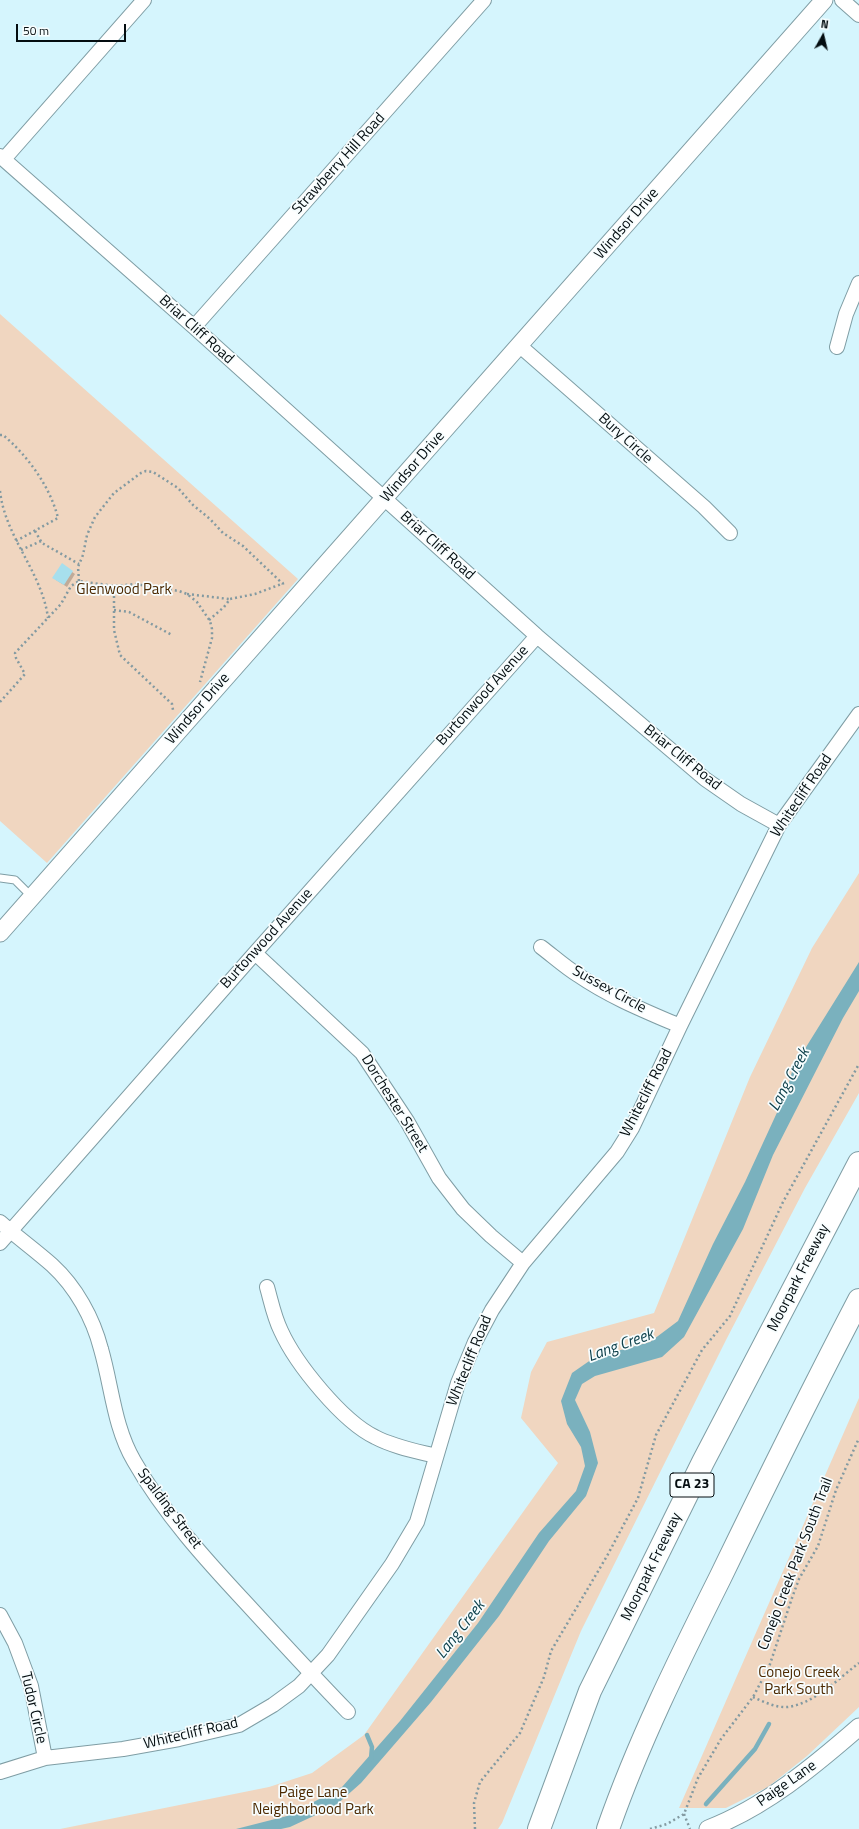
<!DOCTYPE html>
<style>
body{margin:0}
#map{position:relative;width:859px;height:1829px;overflow:hidden;background:#d5f5fd;font-family:"Titillium Web",sans-serif}
canvas{display:block}
.north{position:absolute;left:803px;top:16px;width:40px;height:40px;-webkit-text-stroke:3px #f7fdfe;paint-order:stroke;rotate:8deg;font-size:11px;font-weight:700;line-height:16px;text-align:center;color:#040d10}
.north::after{content:'';display:block;margin:auto;width:14px;height:18px;background:#040d10;clip-path:polygon(50% 0,100% 100%,50% 72%,0 100%)}
.scale{position:absolute;left:16px;top:24px;width:110px;height:18px;box-sizing:border-box;border:2px solid #040d10;border-top:0;padding-left:5px;font-size:12px;line-height:14px;white-space:nowrap;color:#040d10;-webkit-text-stroke:3px #f7fdfe;paint-order:stroke}
</style>
<div id="map">
<canvas width="859" height="1829"></canvas>
<div class="north">N</div>
<div class="scale">50 m</div>
</div>
<script>
const g = document.querySelector('canvas').getContext('2d');
g.lineJoin = 'round';
function fill(path, color) { g.fillStyle = color; g.fill(path, 'evenodd'); }
function trace(path, color, width, dash) { g.strokeStyle = color; g.lineWidth = width; g.lineCap = dash ? 'butt' : 'round'; g.setLineDash(dash || []); g.stroke(path); }
function write(font, color, halo, rows, align = 'center') {
  g.font = font + ' "Titillium Web",sans-serif'; g.lineWidth = 3.5; g.setLineDash([]); g.textBaseline = 'middle'; g.strokeStyle = halo; g.fillStyle = color; for (const [text, x, y, turn = 0] of rows) {
    g.save(); g.translate(x, y); g.rotate((+turn || 0) * Math.PI / 180); g.textAlign = isNaN(turn) ? turn : align; if (halo) g.strokeText(text, 0, 0); g.fillText(text, 0, 0); g.restore();
  }
}
fill(new Path2D(`
 M0,314L298,579L47,863L0,821Z
 M859,873V1093L805,1188L726,1340L581,1631L502,1823L498,1829H60L269,1787L312,1773L364,1735L558,1463L521,1418L531,1372L547,1342L654,1313L750,1077L812,948Z
 M859,1398V1707L807,1756L768,1787L726,1808H679Z`), '#f0d6c0');
fill(new Path2D(`
 M859,962V991L843,1018L773,1155L743,1229L684,1337L662,1357L595,1376L582,1384L575,1400L590,1432L598,1463L586,1496L549,1541L499,1616L431,1702L361,1783L335,1806L290,1827L281,1829H236L287,1816L342,1787L400,1721L478,1623L539,1533L576,1491L585,1466L581,1447L567,1424L561,1401L572,1373L595,1357L650,1342L678,1321L713,1244L745,1182L786,1093L793,1068Z`), '#7ab1be');
fill(new Path2D(`
 M62,565L75,574L67,587L56,580Z`), '#0003');
trace(new Path2D(`
 M367,1735L372,1747L371,1759
 M706,1804L755,1749L769,1724`), '#7ab1be', 4.5);
fill(new Path2D(`
 M62,563L73,571L64,585L52,578Z`), '#a7dfed');
const service = new Path2D(`
 M0,878L15,880L32,897`);
const minor = new Path2D(`
 M842,0L859,15
 M0,156L194,327L537,636L705,779L741,804L779,825
 M4,159L144,0
 M194,327L484,0
 M520,346L704,507L730,533
 M837,347L846,314L859,283
 M541,947C553,956 565,967 578,975C610,997 645,1011 680,1026
 M255,953L362,1053L407,1121L439,1178L463,1209L491,1236L523,1263
 M0,1222C17,1237 35,1250 52,1265C76,1287 93,1318 101,1349C112,1387 114,1427 134,1461C164,1514 206,1560 247,1604C280,1640 313,1676 348,1712
 M0,1243L255,953L537,636
 M267,1287C271,1301 274,1317 281,1331C296,1364 342,1421 375,1437C394,1447 416,1451 436,1456
 M0,1615L15,1643L31,1686L45,1758
 M0,1772L45,1758L123,1749L179,1739L239,1725L273,1705L299,1686L328,1655L392,1564L417,1522L458,1383L475,1342L492,1310L523,1263L617,1152L632,1128L680,1026L779,825L859,714`);
const tertiary = new Path2D(`
 M0,933L824,0
 M708,1829C765,1807 813,1767 859,1727`);
const motorway = new Path2D(`
 M539,1829L590,1691L703,1462L859,1163
 M608,1829C638,1743 679,1660 720,1578C765,1485 811,1392 859,1300`);
trace(service, '#7f9da4', 9);
trace(minor, '#7f9da4', 16);
trace(tertiary, '#7f9da4', 19);
trace(motorway, '#7f9da4', 24);
trace(new Path2D(`
 M0,435H3C27,455 50,486 58,518L16,541
 M0,491C5,537 42,572 48,618
 M35,531L42,543L79,564
 M21,550L41,541
 M79,581L78,567L83,555L87,535L95,517L114,493L141,473L146,471L153,472L178,488L193,505L210,519L223,533L243,546L283,584
 M114,586V630L120,655L172,704L173,710
 M187,594L229,599
 M114,610L129,612L172,635
 M209,620L224,607L230,599L255,594L284,583
 M0,702L25,674L16,658L15,653L61,604L71,586L79,581L114,586L135,584L179,591L187,594L197,602L210,621L212,629V638L200,682
 M753,1697C764,1702 776,1708 788,1707C815,1703 838,1679 859,1663
 M684,1814L690,1829
 M475,1829L474,1803L480,1782L520,1733L544,1677L551,1651L607,1556L638,1498L656,1435L702,1350L730,1316L783,1202L859,1064
 M650,1829L667,1824L684,1814L698,1778L721,1739L753,1697L769,1667L792,1598L799,1579L818,1546L836,1490L859,1438`), '#839aa1', 2.5, [2, 3]);
trace(service, '#fff', 7);
trace(minor, '#fff', 14);
trace(tertiary, '#fff', 17);
trace(motorway, '#fff', 22);
for (const [x, y, w] of [
 [692,1485,44]
]) { const box = new Path2D(); box.roundRect(x - w / 2, y - 12, w, 24, 3); g.fillStyle = '#f7fdfe'; g.fill(box); trace(box, '#040d10', 1); }
write('bold 14px', '#040d10', null, [
 ["CA 23",692,1485]
]);
write('15px', '#040d10', '#f7fdfe', [
 ["Strawberry Hill Road",339,164,-48],
 ["Windsor Drive",627,224,-49],
 ["Briar Cliff Road",196,330,42],
 ["Bury Circle",625,439,42],
 ["Windsor Drive",413,467,-49],
 ["Briar Cliff Road",437,546,42],
 ["Burtonwood Avenue",483,696,-48],
 ["Windsor Drive",198,709,-49],
 ["Briar Cliff Road",682,758,39],
 ["Whitecliff Road",802,796,-56],
 ["Burtonwood Avenue",267,939,-48],
 ["Sussex Circle",609,990,29],
 ["Whitecliff Road",647,1093,-63],
 ["Dorchester Street",394,1104,58],
 ["Moorpark Freeway",799,1278,-63],
 ["Whitecliff Road",470,1361,-68],
 ["Spalding Street",169,1509,53],
 ["Conejo Creek Park South Trail",796,1564,-69],
 ["Moorpark Freeway",652,1567,-64],
 ["Tudor Circle",33,1708,77],
 ["Whitecliff Road",191,1734,-13],
 ["Paige Lane",787,1784,-35]
]);
write('15px', '#4c2900', '#f7fdfe', [
 ["Glenwood Park",124,590],
 ["Conejo Creek",799,1673],
 ["Park South",799,1690],
 ["Paige Lane",313,1793],
 ["Neighborhood Park",313,1810]
]);
write('italic 16px', '#0e404b', '#f7fdfe', [
 ["Lang Creek",790,1080,-62],
 ["Lang Creek",621,1346,-20],
 ["Lang Creek",461,1630,-52]
]);
</script>
